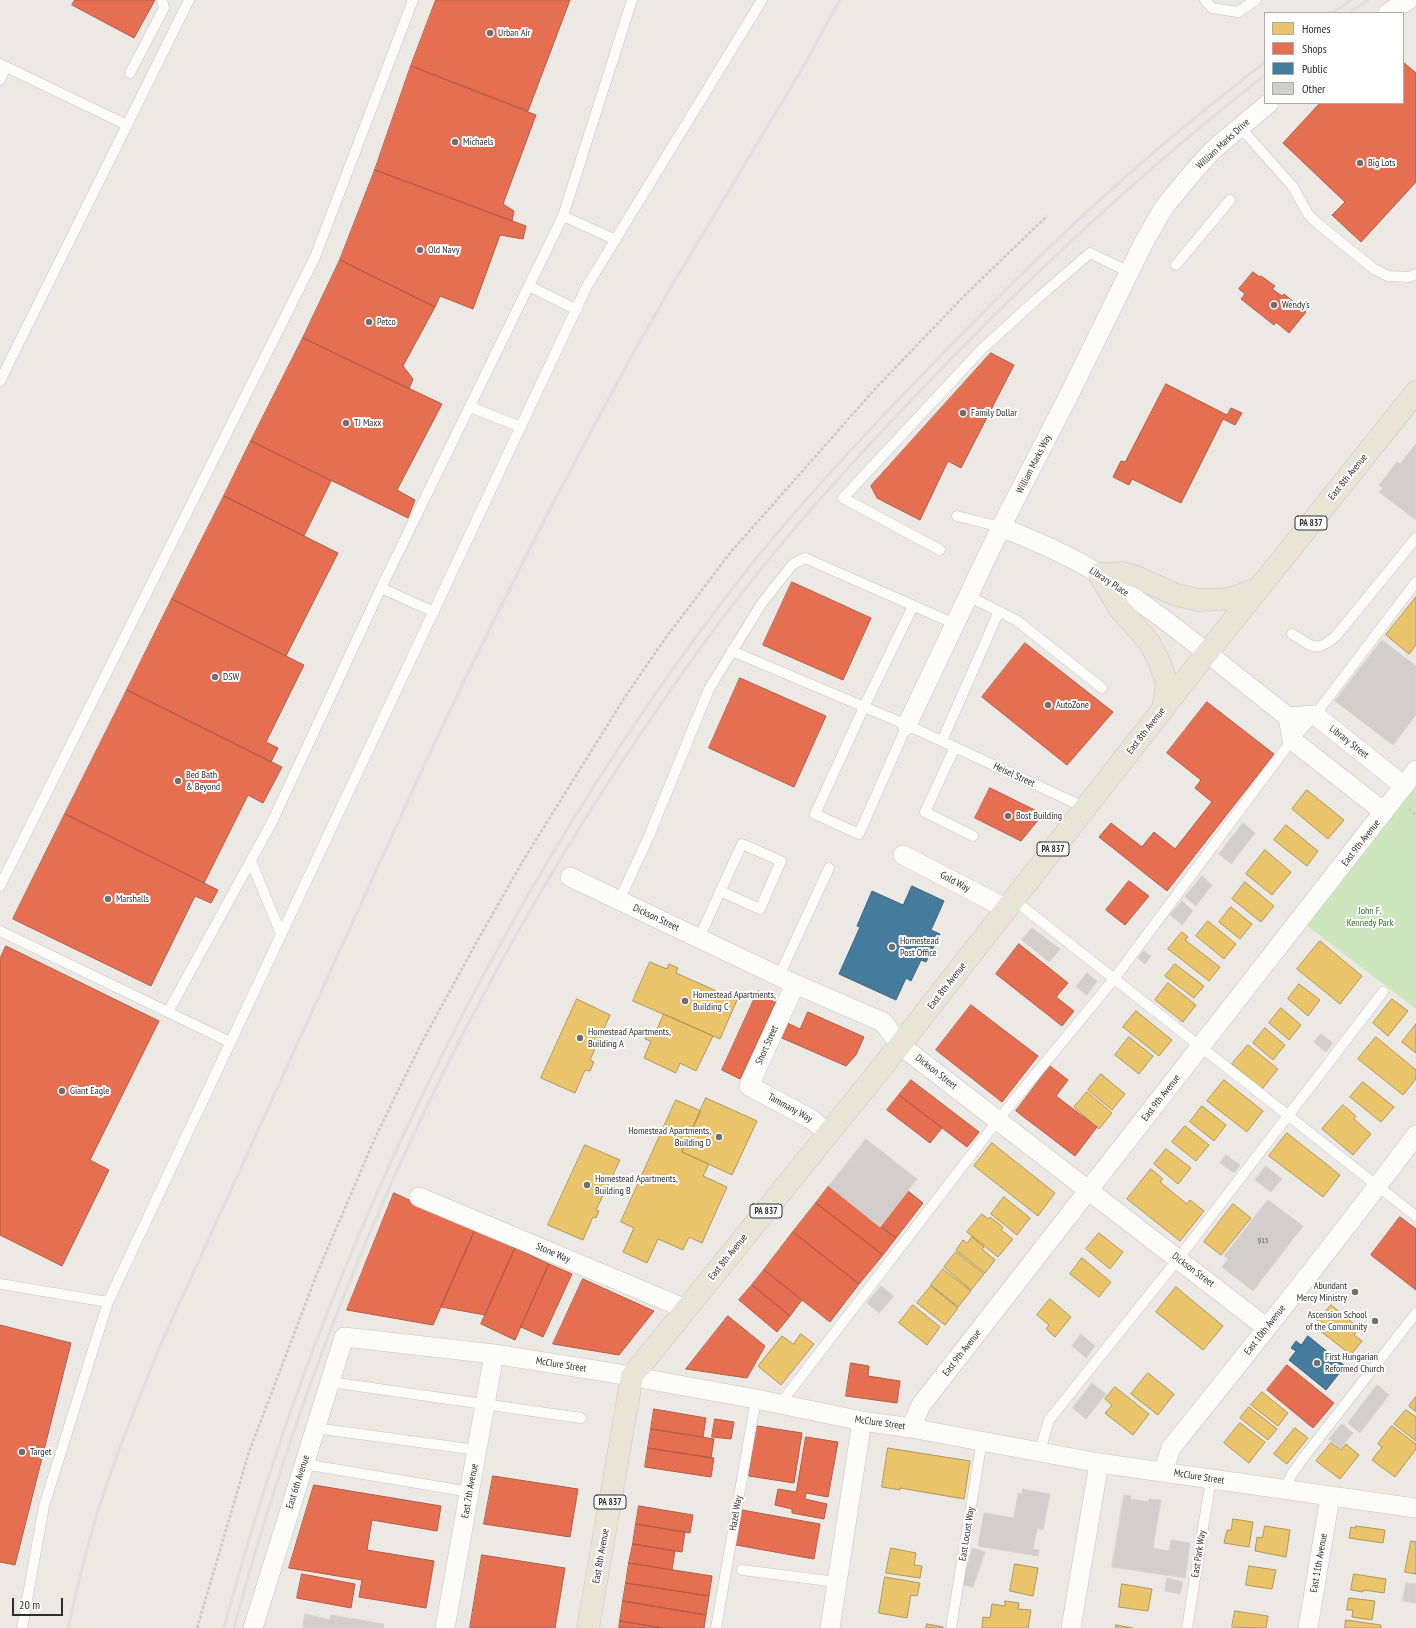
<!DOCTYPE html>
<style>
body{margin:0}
#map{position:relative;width:1416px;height:1628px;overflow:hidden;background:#ece8e4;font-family:"PT Sans Narrow",sans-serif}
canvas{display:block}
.legend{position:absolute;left:1264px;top:12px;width:140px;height:92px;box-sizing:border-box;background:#fff;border:1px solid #ababab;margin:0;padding:5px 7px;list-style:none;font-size:12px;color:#2e2e2e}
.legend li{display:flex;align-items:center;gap:8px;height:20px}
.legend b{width:20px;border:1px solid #ababab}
.scale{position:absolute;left:12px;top:1598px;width:51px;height:18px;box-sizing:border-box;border:2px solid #2e2e2e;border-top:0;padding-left:5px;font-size:12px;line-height:14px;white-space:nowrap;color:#2e2e2e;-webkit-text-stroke:3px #fff;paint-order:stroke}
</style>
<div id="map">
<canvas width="1416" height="1628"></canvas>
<ul class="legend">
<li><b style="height:11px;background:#e9c46a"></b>Homes</li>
<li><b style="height:11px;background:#e76f51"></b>Shops</li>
<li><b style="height:11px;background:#457b9d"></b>Public</li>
<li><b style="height:11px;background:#d1cecb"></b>Other</li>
</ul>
<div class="scale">20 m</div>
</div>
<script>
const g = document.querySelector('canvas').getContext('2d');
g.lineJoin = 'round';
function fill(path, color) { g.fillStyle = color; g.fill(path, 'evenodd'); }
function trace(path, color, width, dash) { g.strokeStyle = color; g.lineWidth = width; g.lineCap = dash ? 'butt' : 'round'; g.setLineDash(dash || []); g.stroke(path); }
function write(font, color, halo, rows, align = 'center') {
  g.font = font + ' "PT Sans Narrow",sans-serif'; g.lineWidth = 4; g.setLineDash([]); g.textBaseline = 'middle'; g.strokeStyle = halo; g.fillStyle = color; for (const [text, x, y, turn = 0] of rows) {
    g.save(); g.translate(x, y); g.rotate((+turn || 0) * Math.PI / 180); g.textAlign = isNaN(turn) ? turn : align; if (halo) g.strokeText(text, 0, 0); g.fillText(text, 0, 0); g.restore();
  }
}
fill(new Path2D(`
 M1416,783V1009L1306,925Z`), '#cee6be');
const homes = new Path2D(`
 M1416,597V645L1409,654L1386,635Z
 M1307,790L1344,820L1328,839L1292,809Z
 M1286,825L1318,851L1307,866L1274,840Z
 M1265,850L1291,872L1272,895L1246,874Z
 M1245,882L1274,906L1261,922L1232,899Z
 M1231,907L1252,924L1240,939L1219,922Z
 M1208,921L1236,944L1224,959L1196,936Z
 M1182,932L1188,937L1185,940L1220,967L1209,981L1168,949Z
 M1320,941L1362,976L1340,1004L1297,969Z
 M650,962L667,969L669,964L678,968L676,973L737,1000L720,1039L633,1001Z
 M1175,964L1204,986L1194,998L1165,976Z
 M1168,983L1196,1005L1183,1022L1155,1000Z
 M1299,984L1320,1000L1308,1016L1288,999Z
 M577,999L610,1015L590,1060L594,1062L590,1071L585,1070L575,1093L541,1078Z
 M1392,999L1408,1011L1388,1036L1373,1023Z
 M1281,1008L1301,1025L1289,1040L1269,1023Z
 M1136,1011L1172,1040L1159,1056L1123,1027Z
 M664,1014L713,1036L696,1071L680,1063L676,1073L644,1058L651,1041L645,1039L649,1030L655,1033Z
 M1416,1024V1053L1402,1042Z
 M1265,1028L1285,1045L1273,1060L1253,1043Z
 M1129,1037L1153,1056L1139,1074L1115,1055Z
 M1376,1037L1416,1070V1079L1403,1095L1358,1059Z
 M1248,1045L1278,1069L1262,1089L1232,1064Z
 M1101,1074L1125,1094L1112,1110L1088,1090Z
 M1224,1080L1263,1111L1247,1132L1207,1101Z
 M1363,1082L1394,1107L1381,1122L1350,1097Z
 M1087,1092L1112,1113L1099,1129L1074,1107Z
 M706,1098L757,1121L732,1175L682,1152Z
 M676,1100L701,1111L682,1152L709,1164L703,1176L727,1187L702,1243L689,1237L683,1250L658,1239L647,1263L623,1252L634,1228L621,1222Z
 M1343,1105L1356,1116L1354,1119L1371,1134L1353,1155L1322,1129Z
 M1202,1106L1226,1125L1214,1141L1190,1122Z
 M1185,1126L1209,1145L1196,1161L1172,1142Z
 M1287,1133L1340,1175L1323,1197L1269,1156Z
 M992,1143L1055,1193L1038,1216L974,1166Z
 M585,1145L620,1160L596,1210L599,1211L596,1218L593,1217L583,1240L548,1225Z
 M1166,1149L1191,1168L1178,1184L1154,1164Z
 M1151,1169L1163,1179L1160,1182L1187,1204L1190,1200L1204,1211L1180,1241L1127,1199Z
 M1004,1197L1030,1218L1017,1235L991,1214Z
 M1233,1204L1251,1218L1221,1255L1204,1242Z
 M982,1214L988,1219L990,1217L1003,1227L1001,1230L1013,1239L998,1257L967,1232Z
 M1099,1233L1123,1252L1110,1269L1086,1249Z
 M972,1237L984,1247L982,1249L995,1260L985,1273L956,1250L963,1240L967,1243Z
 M956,1252L984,1274L971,1290L944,1267Z
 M1082,1258L1111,1282L1099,1297L1070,1274Z
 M943,1269L971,1291L958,1307L931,1285Z
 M931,1286L958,1308L945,1325L917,1303Z
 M1176,1287L1223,1326L1203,1350L1156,1312Z
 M1050,1299L1071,1317L1055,1337L1046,1329L1049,1325L1037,1315Z
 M913,1305L940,1327L927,1345L899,1323Z
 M1331,1305L1359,1328L1354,1335L1362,1341L1351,1355L1314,1326Z
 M801,1334L814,1344L781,1385L758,1366L782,1336L793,1344Z
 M1148,1373L1174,1394L1158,1415L1131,1394Z
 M1115,1387L1149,1414L1133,1435L1105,1413L1112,1405L1105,1399Z
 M1262,1392L1288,1413L1278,1426L1251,1405Z
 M1416,1397V1412L1409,1406Z
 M1249,1407L1277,1429L1268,1440L1240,1418Z
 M1406,1410L1416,1417V1441L1394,1424Z
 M1240,1423L1265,1442L1249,1463L1224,1443Z
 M1392,1426L1416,1444V1449L1395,1477L1372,1460L1382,1447L1378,1444Z
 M1295,1428L1308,1438L1287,1464L1274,1454Z
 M1331,1443L1341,1450L1346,1444L1359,1455L1340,1479L1316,1461Z
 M888,1448L970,1461L964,1499L900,1488V1490L882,1487Z
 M1233,1519L1253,1522L1249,1547L1224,1543L1227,1530H1231Z
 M1265,1526L1290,1530L1286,1557L1255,1551L1257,1537L1262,1538Z
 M1356,1526L1385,1530L1383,1543L1349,1538L1351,1527L1355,1528Z
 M1411,1541L1416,1542V1574L1405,1572Z
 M891,1548L916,1553L914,1565L922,1566L920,1578L886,1573Z
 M1015,1564L1038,1568L1033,1596L1010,1591Z
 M1249,1566L1276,1570L1272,1589L1246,1585Z
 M1354,1574L1386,1579L1384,1593L1364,1590L1363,1592L1351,1590Z
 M885,1577L920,1583L917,1596L911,1595L907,1618L879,1613Z
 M1122,1584L1152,1589L1148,1611L1119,1607Z
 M1349,1598L1375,1601L1372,1620L1352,1617L1353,1610H1347Z
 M1005,1601L1019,1603L1018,1609L1031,1610L1028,1628H982L983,1617L990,1618L992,1604L1005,1606Z
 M1235,1611L1268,1616L1266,1628L1232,1627Z
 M1346,1620L1381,1625V1628H1345Z
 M927,1624L943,1627V1628H926Z
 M1116,1625L1133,1628H1116Z`);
fill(homes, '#e9c46a');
trace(homes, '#b19758', 1);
const shops = new Path2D(`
 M75,0H155L134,38L72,5Z
 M436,0H570L528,111L411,66Z
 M1403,62L1416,73V182L1361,242L1332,215L1345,202L1283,143L1320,103H1403Z
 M411,66L536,115L503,204L514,211L512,221L375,170Z
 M375,170L526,226L523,239L500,235L473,309L440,296L435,307L340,260Z
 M340,260L435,307L403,366L413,379L409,389L303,338Z
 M1253,272L1260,277L1261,276L1275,286L1272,289L1282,296L1284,294L1306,312L1289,333L1276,322L1274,325L1241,299L1245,294L1239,289Z
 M303,338L442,404L397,490L415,500L408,518L251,441Z
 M991,353L1014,365L961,468L948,461L920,520L877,498L871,486Z
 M1166,384L1227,415L1231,408L1242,413L1235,425L1223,419L1181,503L1132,479L1129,485L1113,477L1121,461L1125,462Z
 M251,441L331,481L304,536L224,496Z
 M224,496L338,553L286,656L172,599Z
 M792,582L871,618L843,680L763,645Z
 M172,599L304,665L266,742L278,748L271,762L127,690Z
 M1025,643L1113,712L1067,765L982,697Z
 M740,678L826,716L794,787L709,748Z
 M127,690L282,767L263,803L248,795L204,883L65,814Z
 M1207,702L1274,754L1167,891L1099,837L1111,823L1142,847L1154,832L1175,849L1212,802L1195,788L1201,780L1167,753Z
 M990,788L1043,814L1021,841L975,818Z
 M65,814L218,890L211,903L195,896L151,986L13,919Z
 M1129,881L1149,896L1125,925L1106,910Z
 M1019,944L1068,983L1056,997L1074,1011L1062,1026L996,974Z
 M6,946L159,1021L90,1160L109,1170L62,1266L0,1235V959Z
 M758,991L777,999L740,1079L722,1070Z
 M971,1005L1038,1056L1002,1102L936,1050Z
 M808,1012L864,1037L856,1055L846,1066L775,1035L781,1020L800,1029Z
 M1050,1066L1068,1080L1056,1096L1097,1127L1075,1156L1016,1111Z
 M911,1080L979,1132L967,1147L899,1095Z
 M899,1095L942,1128L930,1143L887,1110Z
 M829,1186L896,1238L883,1255L816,1203Z
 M908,1191L923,1203L896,1238L880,1227Z
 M394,1193L475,1230L433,1325L347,1310Z
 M816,1203L883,1255L859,1284L793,1232Z
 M1400,1217L1416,1229V1290L1371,1255Z
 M475,1230L515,1248L485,1315L441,1307Z
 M793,1232L859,1284L830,1322L764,1270Z
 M515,1248L549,1264L515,1340L481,1324Z
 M549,1264L572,1274L543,1337L521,1327Z
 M764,1270L802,1300L790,1316L752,1285Z
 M583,1279L654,1311L619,1355L553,1344Z
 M752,1285L790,1316L777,1332L739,1300Z
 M728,1316L765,1346L747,1378L686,1369Z
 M0,1325L71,1343L15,1565L0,1562Z
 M851,1363L869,1366L868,1376L900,1381L897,1403L846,1396Z
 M1287,1365L1334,1403L1313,1428L1267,1390Z
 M654,1409L706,1418L703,1437L651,1429Z
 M715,1419L734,1422L731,1439L712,1437Z
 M757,1426L802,1433L794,1483L749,1476Z
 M651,1429L714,1439L711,1458L648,1448Z
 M806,1437L838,1442L828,1497L806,1493L805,1499L827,1504L824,1519L792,1513V1509L775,1505L778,1489L796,1492Z
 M648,1448L714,1458L711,1477L645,1467Z
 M493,1476L578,1489L570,1537L484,1524Z
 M314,1485L441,1506L437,1531L372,1520L367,1550L434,1561L426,1608L359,1597L362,1580L289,1568Z
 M639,1506L693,1515L690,1533L636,1524Z
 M742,1510L820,1524L814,1559L736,1545Z
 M636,1524L685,1532L682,1552L633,1544Z
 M633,1544L675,1551L672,1570L629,1563Z
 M482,1555L565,1568L555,1628H470Z
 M629,1563L712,1576L709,1596L626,1583Z
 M302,1574L355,1584L351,1608L297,1598Z
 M626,1583L709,1596L706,1615L623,1601Z
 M623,1601L706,1615L704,1628H663L620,1621Z
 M620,1621L663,1628H619Z`);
fill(shops, '#e76f51');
trace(shops, '#b05c46', 1);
const public = new Path2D(`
 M912,886L944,901L931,930L940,934L926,962L921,960L911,981L906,978L896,1000L839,974L860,927L857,926L872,891L903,905Z
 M1308,1336L1345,1366L1326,1390L1289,1360L1296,1351L1291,1348L1296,1341L1301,1345Z`);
fill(public, '#457b9d');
trace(public, '#3e647c', 1);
const building = new Path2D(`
 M1416,444V520L1379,492L1383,488L1379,485L1397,462L1400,464Z
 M1382,640L1416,666V715L1393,745L1335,701Z
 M1243,823L1255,833L1231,864L1219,854Z
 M1202,876L1212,885L1196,906L1185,897Z
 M1182,901L1193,911L1182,925L1170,915Z
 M1032,928L1060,949L1049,962L1022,940Z
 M1144,951L1151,956L1145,964L1138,958Z
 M1087,973L1097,981L1087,995L1076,987Z
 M1321,1034L1333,1043L1326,1052L1314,1042Z
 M866,1139L917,1179L880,1227L829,1186Z
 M1226,1155L1240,1165L1234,1173L1220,1163Z
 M1266,1166L1282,1179L1271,1192L1255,1180Z
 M1268,1200L1303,1226L1253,1291L1222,1267L1228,1259L1224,1256Z
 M881,1286L894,1296L879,1313L867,1303Z
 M1081,1334L1095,1346L1086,1358L1072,1346Z
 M1092,1383L1106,1394L1086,1419L1073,1408Z
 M1377,1385L1389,1395L1360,1433L1348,1423Z
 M1342,1424L1353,1433L1340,1449L1329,1439Z
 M1023,1489L1050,1494L1043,1530L1037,1528L1033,1549L1039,1550L1038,1556L978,1546L984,1513L1014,1518L1018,1493L1022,1494Z
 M1124,1495L1131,1496L1130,1499L1149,1502V1499L1161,1500L1153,1548L1169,1551L1171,1540L1190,1543L1185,1578L1112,1567Z
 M973,1548L985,1552L973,1587L961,1584Z
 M1167,1578L1183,1582L1180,1594L1165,1591Z
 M1406,1583L1416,1584V1603L1403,1601Z
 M305,1614L330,1620L331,1615L384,1624L383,1628H303Z`);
fill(building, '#d1cecb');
trace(building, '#d7d4d0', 1);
const lane = new Path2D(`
 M1205,0L1212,8L1238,12L1256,0
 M0,64L127,125
 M130,73L164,8L162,0
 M0,80L6,67
 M1240,127L1293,187L1308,214L1317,223L1374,269L1388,276L1409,277L1416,274
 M616,240L563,216L632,0
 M1176,265L1230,200
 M529,286L577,310
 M0,381L189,0
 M470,407L521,427
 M957,516L1001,527
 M940,550L843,498L982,349L1038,298L1090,253L1129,272
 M381,588L434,612
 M968,596L1016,620L1102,688
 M1292,634C1313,646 1315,654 1336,636L1416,538
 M732,651L907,725L1086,808
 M907,725L859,834L815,814L864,707L913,606
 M942,741L999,611
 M955,747L925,812L973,836
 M251,861L281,934
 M0,886L315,257L413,0
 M1014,900L1416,1216
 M619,901L649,836L709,689L762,603L793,564L805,558L955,624
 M0,931L230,1042
 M699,938L742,844L781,861L760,909L720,891
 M779,976L829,868
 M168,1012L272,822L381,588L563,216
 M0,1284L108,1302
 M330,1382L581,1418
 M780,1404L998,1120L1114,979L1292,740L1315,715L1416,582
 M315,1428L477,1450
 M1040,1451L1049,1420L1178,1259L1383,992
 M304,1464L470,1492
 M1284,1490L1292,1474L1304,1457L1416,1313
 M742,1570L837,1582
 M22,1628L44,1506L108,1302L587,286L762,0
 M716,1628L756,1399
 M951,1628L982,1440
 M1187,1628L1211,1479`);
const street = new Path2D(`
 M1388,13L1408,0
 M1001,527C1035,541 1069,555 1099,574C1166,617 1226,669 1288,717L1292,740L1384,812
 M1288,717L1315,715L1404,786
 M907,725L1001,527L1070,393L1145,240L1165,206L1194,171L1213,150L1269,103
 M903,855L1007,909
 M570,877L795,984L883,1022L900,1045L1267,1328
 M795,984L749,1086L811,1119L829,1134
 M419,1197L686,1309
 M911,1428L921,1405L1416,770
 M1163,1471L1171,1448C1254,1345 1337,1241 1416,1135
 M253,1628L344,1337L494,1354L607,1372L756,1399L862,1421L911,1428L1099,1463L1416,1508
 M445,1628L494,1354
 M830,1628L862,1421
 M1071,1628L1099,1463
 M1308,1628L1330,1497`);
const primary = new Path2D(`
 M1163,709L1167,683L1159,661L1149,642L1119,608L1099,574L1124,573L1137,577L1176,595L1199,600L1229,599L1259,588
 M588,1628L632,1376L900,1045L1191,673L1416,392`);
trace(lane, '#c5c4c5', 11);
trace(street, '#c5c4c5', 20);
trace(primary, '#c6c5c4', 23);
trace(new Path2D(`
 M1409,809L1416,815
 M197,1628L249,1452L318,1271L375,1138L421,1044L475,945L524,859L625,697L664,640L730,553L875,389L963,297L1047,216`), '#c9c9c8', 2.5, [3, 2]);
trace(lane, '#fcfcfb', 10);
trace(street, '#fcfcfb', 19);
trace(primary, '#e8e4d6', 22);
trace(new Path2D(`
 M1332,13L1351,0
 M1349,13L1368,0
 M68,1628C76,1594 83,1561 93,1528C111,1466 136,1406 160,1346L410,796L462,685L508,592L554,501L631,357L671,287L802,69L840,0
 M224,1628C264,1476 317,1328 381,1184C479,965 601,755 750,566C804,499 864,435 924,373C997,297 1072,222 1153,153C1189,122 1227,92 1265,62
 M234,1628C315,1324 445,1032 617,769C656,711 695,653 738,598C789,532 844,471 901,411C1015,290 1134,177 1265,75`), '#dfdfe1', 3);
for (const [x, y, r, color] of [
 [490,33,4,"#706f6e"],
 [455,142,4,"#706f6e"],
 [1360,163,4,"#706f6e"],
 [420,250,4,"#706f6e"],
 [1274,305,4,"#706f6e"],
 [369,322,4,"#706f6e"],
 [963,413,4,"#706f6e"],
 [346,423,4,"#706f6e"],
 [215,677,4,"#706f6e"],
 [1048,705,4,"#706f6e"],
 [178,781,4,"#706f6e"],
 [1008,816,4,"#706f6e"],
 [108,899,4,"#706f6e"],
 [892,947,4,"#706f6e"],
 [685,1001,4,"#706f6e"],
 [580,1038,4,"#706f6e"],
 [62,1091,4,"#706f6e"],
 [719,1137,4,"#706f6e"],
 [587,1185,4,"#706f6e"],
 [1355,1292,4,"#706f6e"],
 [1375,1321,4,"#706f6e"],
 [1317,1363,4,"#706f6e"],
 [22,1452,4,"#706f6e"]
]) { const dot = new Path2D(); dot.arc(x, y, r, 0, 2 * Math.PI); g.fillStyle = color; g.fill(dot); trace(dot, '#fff', 1.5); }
write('8px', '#585857', null, [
 ["915",1263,1241]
]);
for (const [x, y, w] of [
 [1311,523,32],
 [1053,849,32],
 [766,1211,32],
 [610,1502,32]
]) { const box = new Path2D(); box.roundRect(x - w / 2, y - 7, w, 14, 3); g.fillStyle = '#fff'; g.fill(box); trace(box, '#2e2e2e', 1); }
write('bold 9px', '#2e2e2e', null, [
 ["PA 837",1311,523],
 ["PA 837",1053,849],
 ["PA 837",766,1211],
 ["PA 837",610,1502]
]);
write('10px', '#2e2e2e', '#fff', [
 ["Urban Air",498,33],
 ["Michaels",463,142],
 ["Big Lots",1368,163],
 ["Old Navy",428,250],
 ["Wendy's",1282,305],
 ["Petco",377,322],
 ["Family Dollar",971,413],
 ["TJ Maxx",354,423],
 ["DSW",223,677],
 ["AutoZone",1056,705],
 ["Bed Bath",186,775],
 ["& Beyond",186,787],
 ["Bost Building",1016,816],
 ["Marshalls",116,899],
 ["Homestead",900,941],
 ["Post Office",900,953],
 ["Homestead Apartments,",693,995],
 ["Building C",693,1007],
 ["Homestead Apartments,",588,1032],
 ["Building A",588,1044],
 ["Giant Eagle",70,1091],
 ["Homestead Apartments,",711,1131,"right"],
 ["Building D",711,1143,"right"],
 ["Homestead Apartments,",595,1179],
 ["Building B",595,1191],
 ["Abundant",1347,1286,"right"],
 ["Mercy Ministry",1347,1298,"right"],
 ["Ascension School",1367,1315,"right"],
 ["of the Community",1367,1327,"right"],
 ["First Hungarian",1325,1357],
 ["Reformed Church",1325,1369],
 ["Target",30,1452]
], 'left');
write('10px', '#2e2e2e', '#fff', [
 ["William Marks Drive",1223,144,-43],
 ["William Marks Way",1034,464,-63],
 ["East 8th Avenue",1348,477,-51],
 ["Library Place",1109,582,33],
 ["East 8th Avenue",1146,731,-52],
 ["Library Street",1349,742,38],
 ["Heisel Street",1014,775,25],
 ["East 9th Avenue",1361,843,-52],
 ["Gold Way",955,882,28],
 ["Dickson Street",656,918,25],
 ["East 8th Avenue",947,986,-52],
 ["Short Street",767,1045,-66],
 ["Dickson Street",936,1072,38],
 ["East 9th Avenue",1161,1098,-52],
 ["Tammany Way",790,1108,29],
 ["Stone Way",553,1253,23],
 ["East 8th Avenue",728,1257,-51],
 ["Dickson Street",1193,1270,37],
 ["East 10th Avenue",1265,1330,-52],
 ["East 9th Avenue",962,1353,-52],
 ["McClure Street",561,1365,9],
 ["McClure Street",880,1423,8],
 ["McClure Street",1199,1477,9],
 ["East 6th Avenue",298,1482,-72],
 ["East 7th Avenue",470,1491,-80],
 ["Hazel Way",736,1513,-80],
 ["East Locust Way",967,1534,-81],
 ["East Park Way",1199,1554,-81],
 ["East 8th Avenue",601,1556,-80],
 ["East 11th Avenue",1319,1563,-80]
]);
write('10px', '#2c6e1b', '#fff', [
 ["John F.",1370,911],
 ["Kennedy Park",1370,923]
]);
</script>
